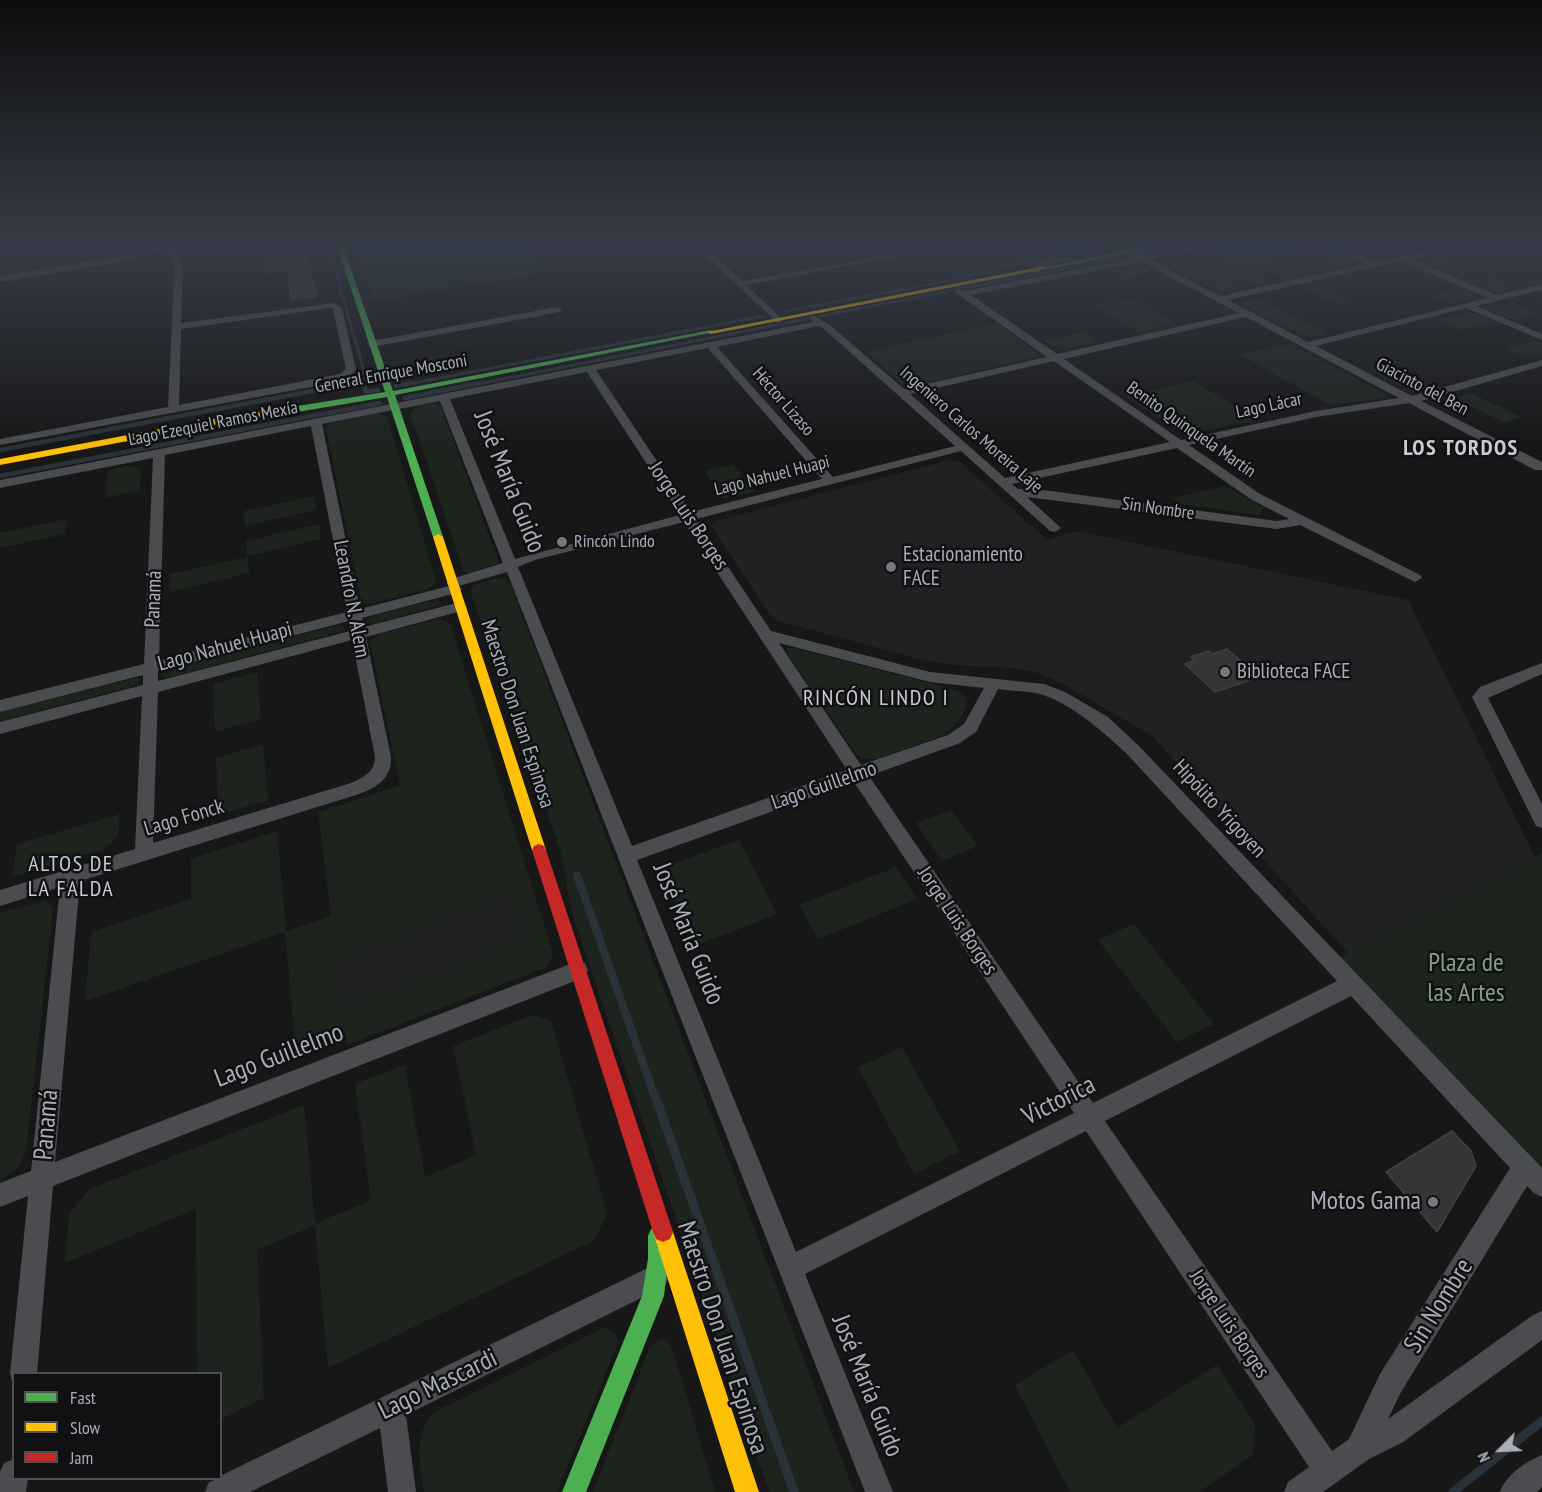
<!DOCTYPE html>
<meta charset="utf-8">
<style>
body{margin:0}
#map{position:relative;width:1542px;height:1492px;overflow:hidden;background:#171717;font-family:"PT Sans Narrow",sans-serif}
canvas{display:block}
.legend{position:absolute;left:12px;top:1372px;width:210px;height:108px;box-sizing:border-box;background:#111113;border:2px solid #4d4f55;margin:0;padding:8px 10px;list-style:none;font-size:18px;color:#a8adb8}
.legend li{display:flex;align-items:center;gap:12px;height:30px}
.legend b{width:30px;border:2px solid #4d4f55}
.north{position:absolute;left:1470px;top:1420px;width:60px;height:60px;-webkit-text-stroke:4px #111113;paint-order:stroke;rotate:246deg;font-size:16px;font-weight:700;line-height:24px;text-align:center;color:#a8adb8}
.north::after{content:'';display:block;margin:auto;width:21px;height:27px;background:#a8adb8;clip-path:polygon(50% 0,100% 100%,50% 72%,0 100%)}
</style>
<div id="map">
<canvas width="1542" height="1492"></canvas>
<ul class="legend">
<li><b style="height:8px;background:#4caf50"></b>Fast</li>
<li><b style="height:8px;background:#ffc107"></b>Slow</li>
<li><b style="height:8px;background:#c62828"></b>Jam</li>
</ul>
<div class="north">N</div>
</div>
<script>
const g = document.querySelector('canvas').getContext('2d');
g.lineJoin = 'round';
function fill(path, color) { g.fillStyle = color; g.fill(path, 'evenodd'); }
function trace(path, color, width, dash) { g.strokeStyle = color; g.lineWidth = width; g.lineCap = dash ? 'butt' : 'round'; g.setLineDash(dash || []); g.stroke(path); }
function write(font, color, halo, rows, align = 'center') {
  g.font = font + ' "PT Sans Narrow",sans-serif'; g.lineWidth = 5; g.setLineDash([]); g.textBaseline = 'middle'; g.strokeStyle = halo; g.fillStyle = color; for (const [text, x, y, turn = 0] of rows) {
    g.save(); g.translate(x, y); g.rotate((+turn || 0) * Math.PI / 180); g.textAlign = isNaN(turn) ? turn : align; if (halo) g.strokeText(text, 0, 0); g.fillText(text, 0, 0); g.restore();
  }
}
fill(new Path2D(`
 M950,460L960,462L1047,540L1077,531L1408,600L1535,857L1348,953L1152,736L1065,685L1038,673L1013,668L953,665L927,661L778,621L770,615L711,526L715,521Z
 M510,899L521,939L342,1005L337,960Z`), '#212123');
fill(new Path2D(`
 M352,243H529L549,272L373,301Z
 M1248,243H1299L1280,247L1295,255L1267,261L1299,276L1285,279L1252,263L1238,266L1270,282L1254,286L1221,270L1236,266L1207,251Z
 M1341,256L1354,261V264L1329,270L1311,262Z
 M1442,256L1467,266L1443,271L1423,263L1422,261Z
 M1140,265L1157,272L1123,279L1110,271Z
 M1214,271L1246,287C1217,294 1214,289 1189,276Z
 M1492,276L1519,287L1498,292L1469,282Z
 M1317,284L1352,301L1337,304L1302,288Z
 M1460,288L1475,294L1476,297L1449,304L1430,295Z
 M1133,298L1177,324L1138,332L1094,306Z
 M1256,298L1327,333L1313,337L1304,336L1242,304L1243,301Z
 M1512,302L1541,314L1514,321L1490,310L1489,307Z
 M1466,313L1476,314L1494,322L1462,330L1440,320Z
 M997,324L1041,356L912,386L901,383L866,351Z
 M1083,332L1097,342C1077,346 1062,353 1045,341Z
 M1536,340L1542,343V355L1527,359L1504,349Z
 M1292,344L1385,394V398L1330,405L1239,354Z
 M1388,363L1432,386C1405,393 1392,381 1368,369Z
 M1194,381L1257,420L1191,434L1180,432L1126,396Z
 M1471,393L1521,417L1504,423L1455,398Z
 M434,403L441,407L498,560L497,564L470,573L463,570L410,413L417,406Z
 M376,414L387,416L436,581L434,585L426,590L373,603H364L361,600L326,428L332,423Z
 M733,464L754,492L725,499L705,471Z
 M130,465L141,468L140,490L105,498L108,470Z
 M1225,486L1264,508L1259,515L1180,504L1172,498Z
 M314,496L316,510L245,526L244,511Z
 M67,519L65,534L0,548V533Z
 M319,524L321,539L248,556L249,573L170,592V574L247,557L246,541Z
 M497,578H504L510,583L854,1492H769L572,914L560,849L470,590L475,584Z
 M435,600L441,601V605L373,624L365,622L372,616Z
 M439,619L450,623L552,950V959L547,967L347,1045L345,1034L296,1053L285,932L85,1001L91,932L191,899V859L277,831L286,931L331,916L318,812L400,785L370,642L380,634ZM510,899L521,939L342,1005L337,960Z
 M338,625L345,627L340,632L166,678L161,676L162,672L168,669Z
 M787,648H794L956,690L965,696L967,705L959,721L946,734L879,759H864L856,754L787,653Z
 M257,672L261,719L215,732L213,684Z
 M135,678H140L141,680L134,686L0,721V712Z
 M263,744L268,800L218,815L216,758Z
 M951,810L978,846L942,861L916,823Z
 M120,814L118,836L104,849L12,877L17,844Z
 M739,840L777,914L695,946L664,875L672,864Z
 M1542,853V1170L1339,957Z
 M896,867L917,899L818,939L799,905Z
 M45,901L52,906L53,910L26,1151L19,1166L0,1181V913Z
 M1134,924L1214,1024L1177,1042L1098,940Z
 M532,1015L551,1021L607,1213L595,1240L328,1368L315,1225L257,1250L264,1398L221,1419L220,1374L197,1373L196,1209L65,1263L69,1213L90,1189L304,1105L315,1224L371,1200L355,1084L405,1065L425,1177L476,1155L453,1046Z
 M902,1047L960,1151L914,1174L858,1067Z
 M605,1327L616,1333L618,1343L557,1492H424C420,1463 412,1436 434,1412Z
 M660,1339L668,1341L673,1350L715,1492H593L649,1349Z
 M1073,1350L1117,1428L1217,1365L1255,1424L1253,1455L1199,1492H1070L1015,1385Z`), '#1d241e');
trace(new Path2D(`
 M328,245L335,268
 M1138,245L1145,243
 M1055,254L1104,244L1128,246
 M1142,254L1196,243
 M336,273L366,378L362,382
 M783,312L958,279L1040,257
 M820,316L1130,256
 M347,385H364
 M403,385L764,316
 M473,385L806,319`), '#2a3239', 3);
trace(new Path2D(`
 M363,383L366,392L378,390
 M396,386L411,383
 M405,398L480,383
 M0,450L355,383
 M0,476L380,403`), '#2a3239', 4.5);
trace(new Path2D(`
 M577,875L657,1103`), '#2a3239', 8);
trace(new Path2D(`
 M657,1101L794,1492
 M1453,1492L1542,1421`), '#2a3239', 9);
const building = new Path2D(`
 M297,250L298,253L306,252L317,297L291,299L288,271L266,272L263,254Z
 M1227,649L1259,677L1215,692L1185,664L1195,660L1191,657L1209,651L1213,654Z
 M1452,1131L1471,1151L1476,1166L1437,1232L1386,1172Z`);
fill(building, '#353536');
trace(building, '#3f4043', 1.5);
fill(new Path2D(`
 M0,243H6L3,251H0Z
 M163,243L179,246L189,243H201L183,251H175L183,262L181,323L334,303L342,308L356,370L348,378L332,383L0,445V439L168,407L175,262L165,250L115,263L0,282V276L115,257L163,246ZM330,308L333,309L346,369L340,374L179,405L181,329Z
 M692,243H701L742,281L928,248L932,250L746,285L781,318L783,320L778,323Z
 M1026,243H1036L1039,246L1035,248Z
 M1210,243H1227L1151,260L1220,296L1365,264L1319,243H1330L1375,262L1461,243H1477L1410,259L1497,295L1542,284V290L1476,306L1542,334V340L1466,308L1316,346L1412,396L1542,360V366L1421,401L1542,462V470H1535L1409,403L1316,417L1189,445L1260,494L1420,575L1422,578L1415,582L1300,525L1277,529L1027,497L1061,528L1055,532L1050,531L961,451L696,519L771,631L930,672L1044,684L1065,692L1108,717L1138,745L1542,1168V1197L1534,1193L1527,1186L1400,1394L1388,1419L1533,1315L1542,1311V1340L1403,1442L1369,1459L1323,1492H1284L1288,1482L1309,1467L1086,1131L805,1274L893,1492H865L507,572L459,586L462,589L460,592L362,618L364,627L460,602L467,607L465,610L366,637L391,757C392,779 375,789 356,795L80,881L55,1162L578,961L585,963L588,970L585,977L53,1186L37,1374H14L13,1384L10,1374L28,1196L0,1207V1183L31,1171L60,887L0,906V890L135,849L142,696L0,734V722L143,685V675L0,712V700L144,664L153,458L0,488V480L813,322L808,318L813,315L830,325L904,389L1047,357L956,293V289L965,291L1135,258L1126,252L1130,250L1144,256ZM1401,261L1488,298L1308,342L1228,300ZM1142,262L1239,313L1057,354L971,295ZM1246,317L1399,398L1316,411L1181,440L1064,359ZM819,326L824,329L955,446L833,477L717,347ZM708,348L822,479L691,512L596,370ZM1054,361L1170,442L1005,478L910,394ZM587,372L680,515L515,559L450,399ZM440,401L503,563L448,580L446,583L449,586L360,609L322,424ZM311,426L347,612L159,660L165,455ZM1177,448L1252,500L1289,519L1277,521L1035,489H1018L1012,484ZM684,522L847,770L632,846L518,567L535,560ZM349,621L350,631L158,681V671ZM352,640L375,757C375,772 364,777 351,783L153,843L158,692ZM779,643L930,682L984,688L964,724L948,735L861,765ZM998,689C1011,691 1024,691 1036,693C1069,701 1102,731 1126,753L1337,981L1093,1103L869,776L960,743L976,732ZM854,782L1074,1113L796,1252L637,860ZM1351,996L1510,1168L1380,1374L1349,1439L1332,1451L1105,1121Z
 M1051,256L1068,257L1085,261L1081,264L1053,261L1040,272H1034L1033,270L1043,259Z
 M557,307L562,310L560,312L372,347L367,344L372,341Z
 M1542,663V674L1488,698L1542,804V828L1536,826L1472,697L1480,687Z
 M656,1264L665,1268L669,1277L665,1286L406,1415L416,1492H388L380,1428L250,1492H205L209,1482L220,1478V1476Z
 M1542,1455V1487L1537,1492H1500C1506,1475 1525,1462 1542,1455Z
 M14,1459V1478H28L26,1492H0V1472L4,1463Z`), '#4b4c50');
fill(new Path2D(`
 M336,243H342L393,391L711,330L715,332L395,395L443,537L438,540L433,537L387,397L291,413L287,410L291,407L385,392Z
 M1164,243H1179L1044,270L1041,268Z
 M658,1226L665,1229L668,1236V1259L664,1296L586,1492H562L642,1296L648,1259V1236L651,1229Z`), '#4caf50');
fill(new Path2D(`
 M1044,266L1046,269L711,334L707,332Z
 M291,407L295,410L294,412L229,422L0,465V459L229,416Z
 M438,534L443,537L546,850L544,854L539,856L534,854L532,850L433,537Z
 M663,1222L670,1225L673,1232L759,1492H735L653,1232L656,1225Z`), '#ffc107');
fill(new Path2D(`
 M539,844L544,846L546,850L673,1232L670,1239L663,1242L656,1239L653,1232L532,850L534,846Z`), '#c62828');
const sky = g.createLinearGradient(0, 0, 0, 452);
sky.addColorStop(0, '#0d0d0d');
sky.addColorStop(0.54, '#363c47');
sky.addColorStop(1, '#363c4700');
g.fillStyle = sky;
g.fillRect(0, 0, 1542, 452);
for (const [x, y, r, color] of [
 [562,542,6,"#757880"],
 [891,567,6,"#757880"],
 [1225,672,6,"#757880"],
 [1433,1202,6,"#757880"]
]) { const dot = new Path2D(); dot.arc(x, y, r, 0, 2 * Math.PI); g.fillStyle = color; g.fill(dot); trace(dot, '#111113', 2); }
write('18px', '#a8adb8', '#111113', [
 ["General Enrique Mosconi",391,374,-10],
 ["Giacinto del Ben",1422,387,28],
 ["Héctor Lizaso",783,402,49],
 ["Lago Lácar",1269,406,-12],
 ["Lago Ezequiel Ramos Mexía",213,424,-11],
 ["Ingeniero Carlos Moreira Laje",971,430,41],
 ["Benito Quinquela Martín",1191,430,35],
 ["Lago Nahuel Huapi",772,476,-14],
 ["Sin Nombre",1158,509,8]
]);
write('18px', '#a8adb8', '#111113', [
 ["Rincón Lindo",574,542]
], 'left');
write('21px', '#a8adb8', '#111113', [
 ["Jorge Luis Borges",688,516,56],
 ["Panamá",154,599,-88],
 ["Leandro N. Alem",351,599,79],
 ["Lago Nahuel Huapi",225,647,-15],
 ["Maestro Don Juan Espinosa",517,714,72],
 ["Lago Guillelmo",824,786,-19],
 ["Hipólito Yrigoyen",1219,809,47],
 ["Lago Fonck",184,818,-17],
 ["Jorge Luis Borges",957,921,56],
 ["Jorge Luis Borges",1229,1324,56]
]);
write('21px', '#a8adb8', '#111113', [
 ["Estacionamiento",903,555],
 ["FACE",903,579],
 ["Biblioteca FACE",1237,672]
], 'left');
g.letterSpacing = '1.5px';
write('bold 22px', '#c9ccd4', '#111113', [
 ["LOS TORDOS",1461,449]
]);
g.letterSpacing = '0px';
g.letterSpacing = '1.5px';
write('22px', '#c9ccd4', '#111113', [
 ["RINCÓN LINDO I",876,699],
 ["ALTOS DE",71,865],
 ["LA FALDA",71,890]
]);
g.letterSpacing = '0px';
write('26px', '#a8adb8', '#111113', [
 ["José María Guido",509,482,68],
 ["José María Guido",688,934,68],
 ["Lago Guillelmo",279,1056,-21],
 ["Victorica",1059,1101,-27],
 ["Panamá",47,1125,-85],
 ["Sin Nombre",1439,1306,-58],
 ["Maestro Don Juan Espinosa",722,1338,72],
 ["Lago Mascardi",438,1385,-26],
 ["José María Guido",867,1386,68]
]);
write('26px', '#7fa381', '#111113', [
 ["Plaza de",1466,964],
 ["las Artes",1466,994]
]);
write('26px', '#a8adb8', '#111113', [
 ["Motos Gama",1421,1202]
], 'right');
</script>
